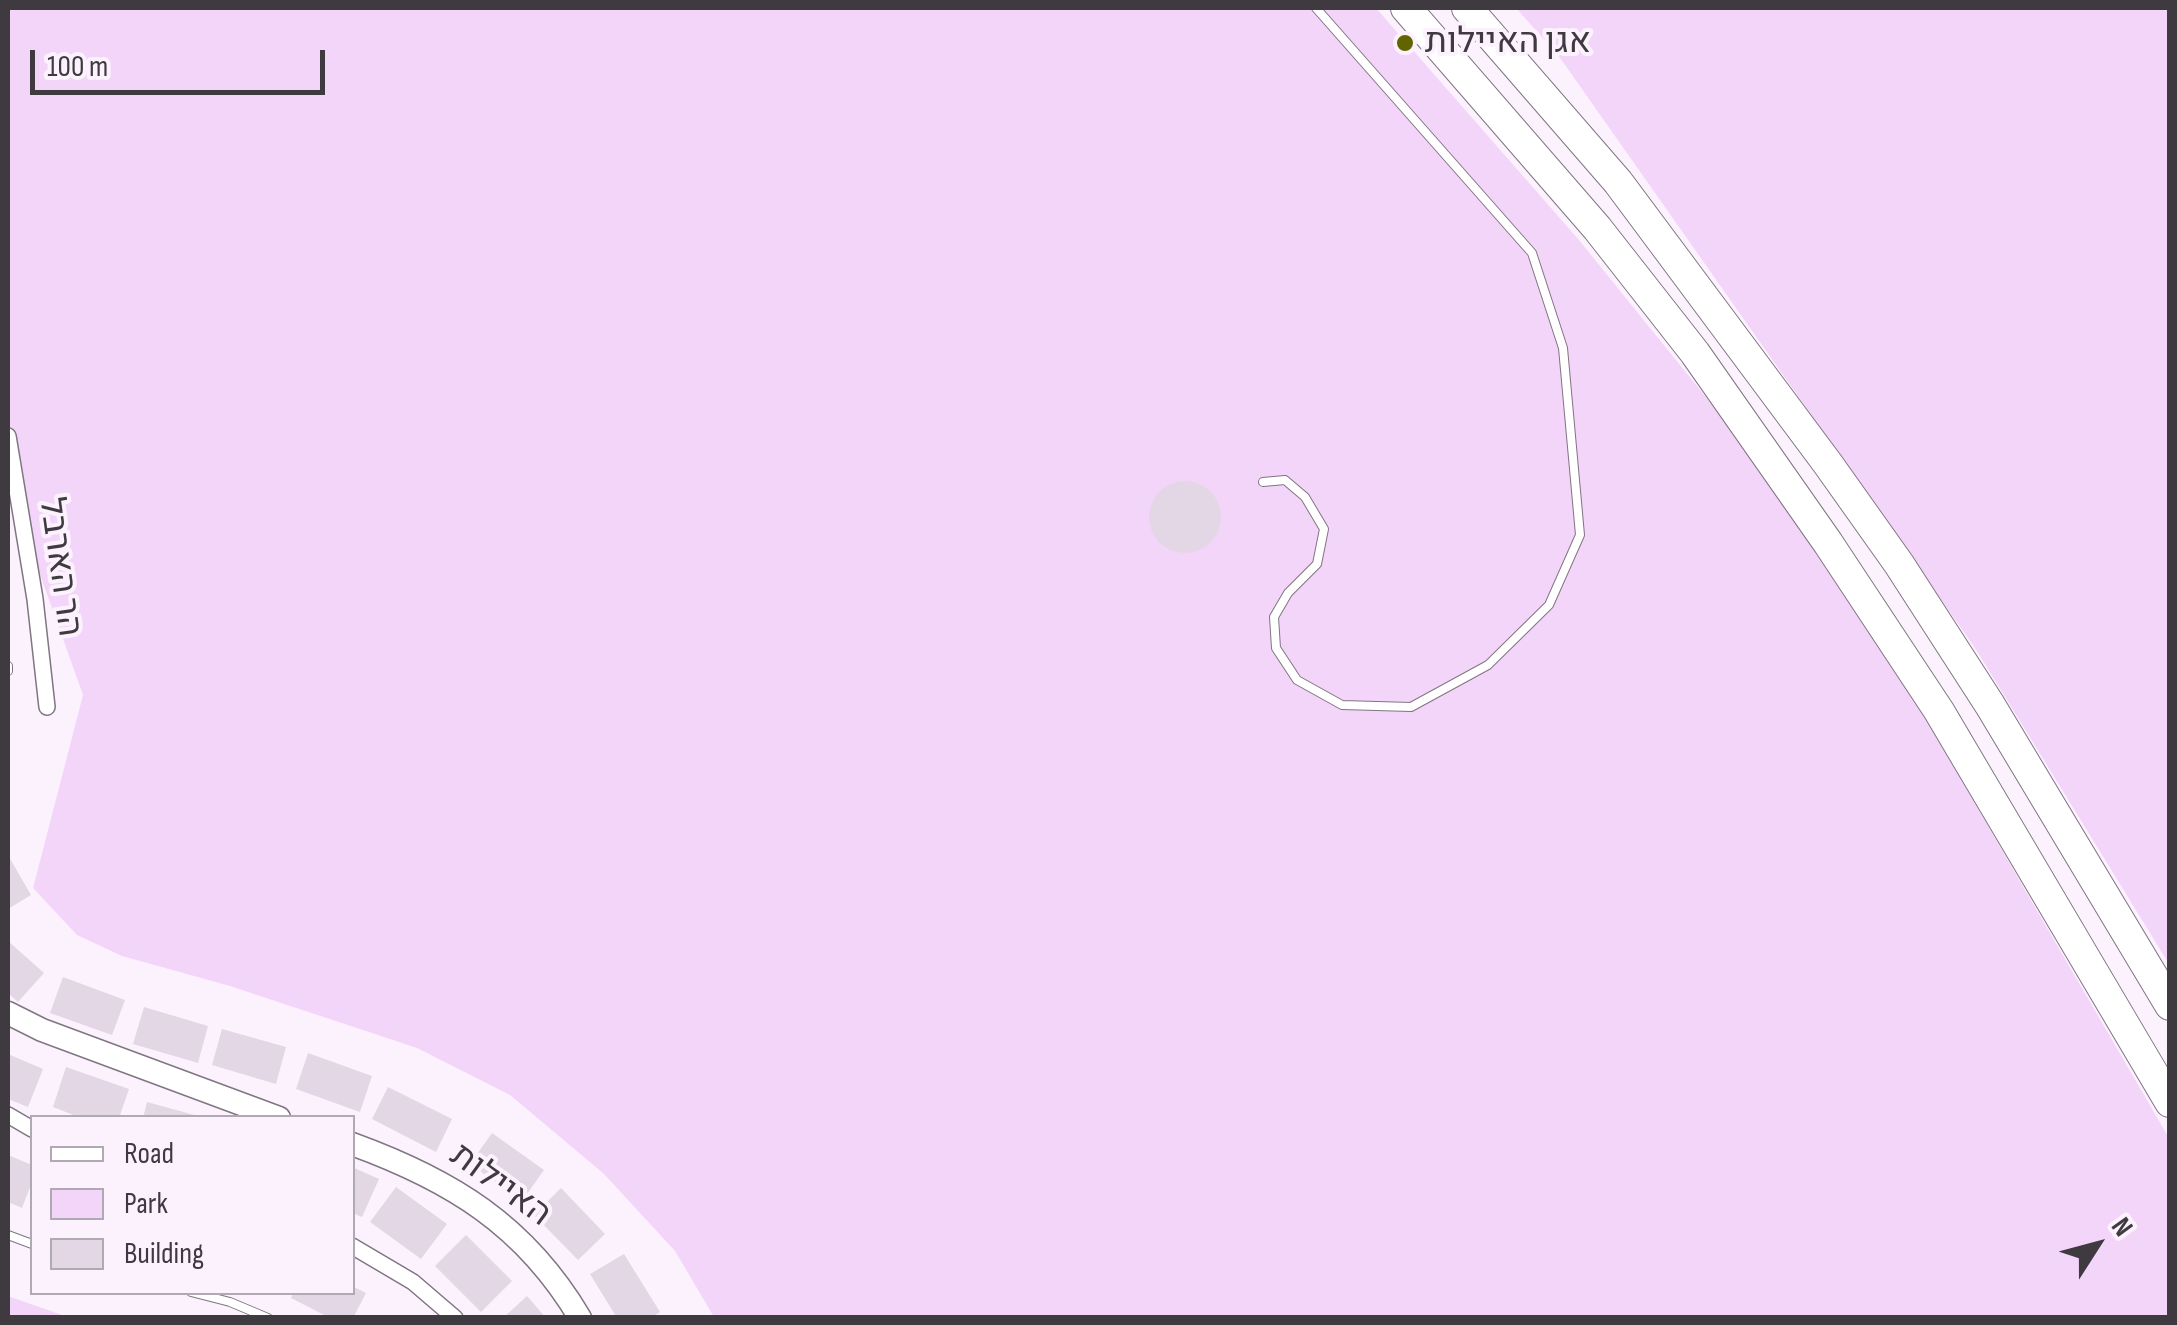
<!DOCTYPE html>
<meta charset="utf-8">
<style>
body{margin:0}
#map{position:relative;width:2177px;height:1325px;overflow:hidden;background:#fcf2fe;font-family:"Sofia Sans Condensed",sans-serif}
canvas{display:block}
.frame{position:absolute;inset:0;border:10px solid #3f3a40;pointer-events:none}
.legend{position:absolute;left:30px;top:1115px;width:325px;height:180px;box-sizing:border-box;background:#fcf2fe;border:2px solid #b0a8b2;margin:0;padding:12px 18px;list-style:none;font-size:30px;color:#3f3a40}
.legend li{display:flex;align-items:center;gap:20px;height:50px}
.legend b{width:50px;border:2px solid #b0a8b2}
.north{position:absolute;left:2047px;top:1195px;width:100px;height:100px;-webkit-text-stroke:8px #fcf2fe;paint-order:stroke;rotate:54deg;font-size:28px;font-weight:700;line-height:40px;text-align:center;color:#3f3a40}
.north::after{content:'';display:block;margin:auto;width:35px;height:45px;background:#3f3a40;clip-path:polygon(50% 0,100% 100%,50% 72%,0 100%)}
.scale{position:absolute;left:30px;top:50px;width:295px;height:45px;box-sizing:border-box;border:5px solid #3f3a40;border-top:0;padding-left:12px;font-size:30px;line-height:35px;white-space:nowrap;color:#3f3a40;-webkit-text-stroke:8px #fcf2fe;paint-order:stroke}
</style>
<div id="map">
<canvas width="2177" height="1325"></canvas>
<div class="frame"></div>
<ul class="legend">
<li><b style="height:12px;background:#fff"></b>Road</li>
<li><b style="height:28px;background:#f4d5fa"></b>Park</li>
<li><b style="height:28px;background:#e3d6e5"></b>Building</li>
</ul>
<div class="north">N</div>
<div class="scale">100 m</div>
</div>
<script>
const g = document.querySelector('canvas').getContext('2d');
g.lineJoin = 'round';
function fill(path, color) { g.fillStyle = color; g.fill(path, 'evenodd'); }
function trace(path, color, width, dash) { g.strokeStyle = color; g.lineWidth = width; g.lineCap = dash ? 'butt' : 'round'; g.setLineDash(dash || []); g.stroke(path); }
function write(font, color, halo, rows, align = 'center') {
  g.font = font + ' "Sofia Sans Condensed",Heebo,sans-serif'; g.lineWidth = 8; g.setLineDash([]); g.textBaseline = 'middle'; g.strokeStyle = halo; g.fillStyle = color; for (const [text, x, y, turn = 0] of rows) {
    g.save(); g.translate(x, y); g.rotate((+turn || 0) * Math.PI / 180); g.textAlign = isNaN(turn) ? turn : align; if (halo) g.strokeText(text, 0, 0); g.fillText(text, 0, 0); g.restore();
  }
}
fill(new Path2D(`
 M8,8H1376L1579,240L1823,542L2169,1138V1317H714L675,1251L604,1174L510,1095L417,1048L230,986L122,956L77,935L33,888L83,695L8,485Z
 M1516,8H2169V964L1975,648L1558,55Z
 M8,1296L68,1317H8Z`), '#f4d5fa');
fill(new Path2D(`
 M1149 517a36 36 0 1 1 72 0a36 36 0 1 1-72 0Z
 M8,855L31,895L8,909Z
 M8,941L44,973L18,1002L8,993Z
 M63,977L125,1000L112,1035L50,1013Z
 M144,1007L208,1026L198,1063L133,1044Z
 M222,1029L286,1047L276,1084L212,1065Z
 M308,1053L372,1076L360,1112L296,1089Z
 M8,1054L43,1069L28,1107L8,1099Z
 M66,1067L129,1089L119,1118H81L53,1107Z
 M388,1087L452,1119L436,1152L372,1119Z
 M147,1102L198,1116V1118H143Z
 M492,1133L544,1170L522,1201L470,1164Z
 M8,1155L32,1165V1182L22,1208L8,1202Z
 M352,1167L379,1179L362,1217L352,1213Z
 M396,1187L447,1224L421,1259L370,1222Z
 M561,1188L605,1234L578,1260L534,1215Z
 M466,1235L512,1281L481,1312L435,1266Z
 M624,1254L660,1312L651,1318H617L590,1274Z
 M352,1286L366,1293L353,1318H330L291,1298L294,1292H352Z
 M527,1296L546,1318H503Z`), '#e3d6e5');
const lane = new Path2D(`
 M1263,482L1285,480L1305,497L1324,529L1317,564L1288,593L1274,617L1276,648L1297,680L1342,705L1411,707L1488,665L1549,605L1580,535L1563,348L1532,253L1316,8
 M8,666V671
 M8,1235L32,1244
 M191,1292L230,1302L268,1318`);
const street = new Path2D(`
 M8,436L35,599L47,707
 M8,1115L32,1129
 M352,1246L413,1282L455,1318`);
const secondary = new Path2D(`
 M8,1013L42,1030L279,1118
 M352,1144C451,1180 525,1225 580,1318`);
const highway = new Path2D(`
 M1406,8L1597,228L1695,353L1828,543L1939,711L2170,1102
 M1467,8L1618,182L1828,464L1899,564L1990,705L2170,1005`);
trace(lane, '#807582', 10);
trace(street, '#807582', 18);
trace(secondary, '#807582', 25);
trace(highway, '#807582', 32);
trace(lane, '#fff', 8);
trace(street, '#fff', 15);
trace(secondary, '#fff', 22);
trace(highway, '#fff', 30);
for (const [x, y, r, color] of [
 [1405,43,10,"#636400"]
]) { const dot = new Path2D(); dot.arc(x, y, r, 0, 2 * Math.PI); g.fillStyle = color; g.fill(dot); trace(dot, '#fcf2fe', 4); }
write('35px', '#3f3a40', '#fcf2fe', [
 ["אגן האיילות",1425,43]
], 'left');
write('35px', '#3f3a40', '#fcf2fe', [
 ["הר הארבל",59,567,82],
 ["האיילות",500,1186,36]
]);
</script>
